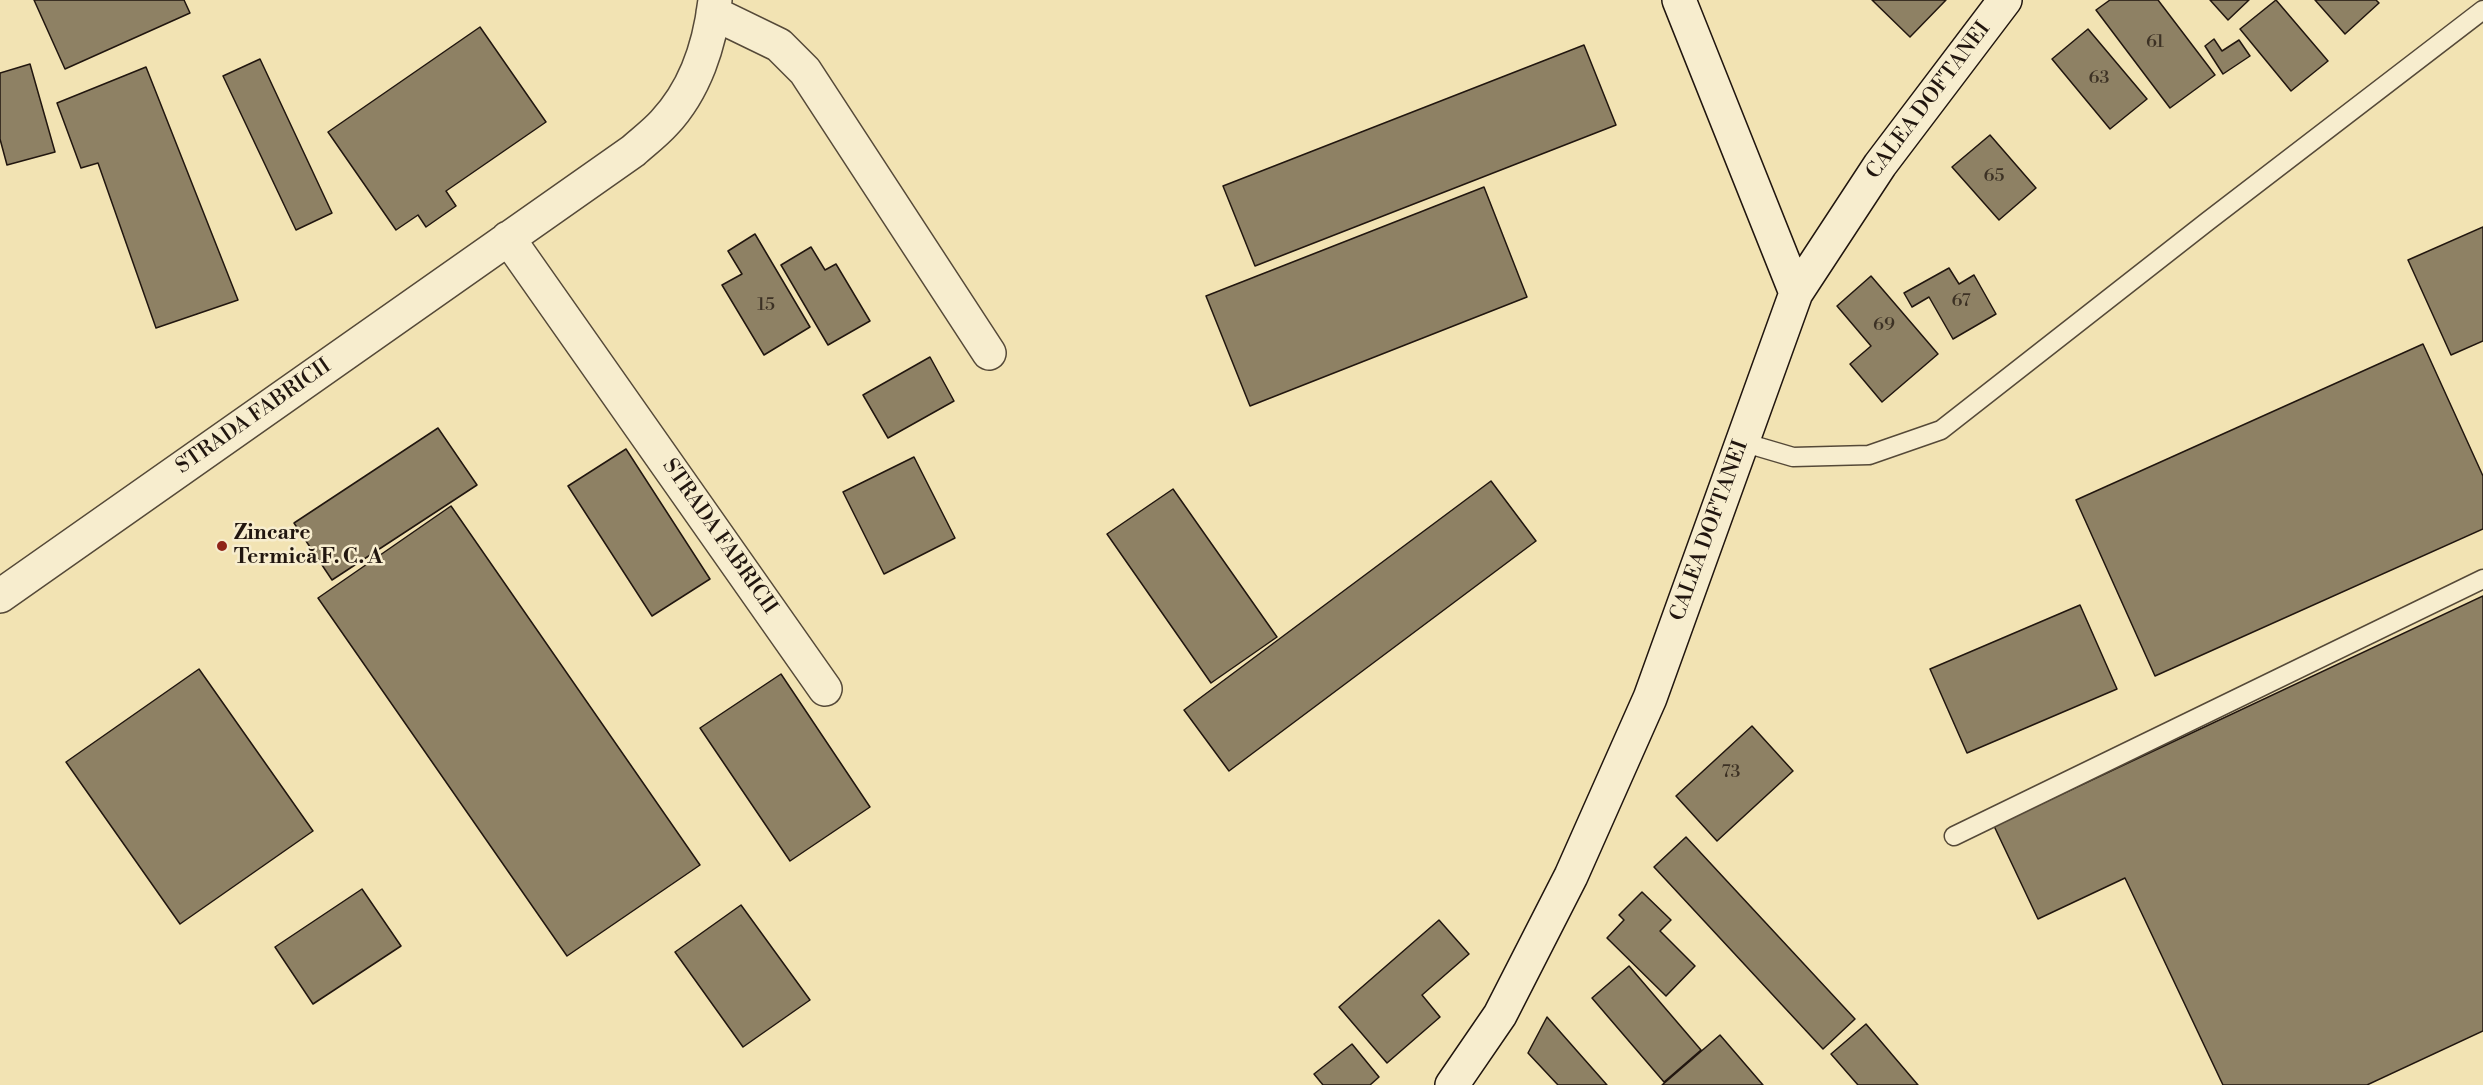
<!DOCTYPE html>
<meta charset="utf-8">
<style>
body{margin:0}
canvas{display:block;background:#f2e3b3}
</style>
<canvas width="2483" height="1085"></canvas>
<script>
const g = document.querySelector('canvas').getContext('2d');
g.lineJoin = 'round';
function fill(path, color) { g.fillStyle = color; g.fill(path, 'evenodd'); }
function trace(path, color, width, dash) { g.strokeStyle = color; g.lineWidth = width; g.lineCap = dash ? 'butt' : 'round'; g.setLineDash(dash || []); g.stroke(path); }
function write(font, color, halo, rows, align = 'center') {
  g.font = font + ' "Libre Bodoni",serif'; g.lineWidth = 5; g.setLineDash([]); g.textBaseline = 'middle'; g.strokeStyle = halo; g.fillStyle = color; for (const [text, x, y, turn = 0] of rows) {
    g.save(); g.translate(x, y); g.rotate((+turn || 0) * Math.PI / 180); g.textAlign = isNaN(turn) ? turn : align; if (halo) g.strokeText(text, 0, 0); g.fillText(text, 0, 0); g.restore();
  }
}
const building = new Path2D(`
 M34,0H184L190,13L65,69Z
 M1872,0H1946L1910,37Z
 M2110,0H2158L2215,75L2170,108L2096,10Z
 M2210,0H2249L2228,20Z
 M2276,0L2328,61L2291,91L2240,29Z
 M2315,0H2376L2379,3L2345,34Z
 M480,27L546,122L446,191L456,206L426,227L418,215L396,230L328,132Z
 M2088,29L2147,99L2110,129L2052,59Z
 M2214,39L2222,51L2239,40L2250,56L2223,74L2205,46Z
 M1584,45L1616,125L1255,266L1223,186Z
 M260,59L332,213L296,230L223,76Z
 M30,64L55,152L7,165L0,139V73Z
 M146,67L238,300L156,328L98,163L81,168L57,103Z
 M1990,135L2036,188L1999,220L1952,167Z
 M1484,187L1527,297L1250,406L1206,296Z
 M2483,227V341L2451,355L2408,260Z
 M755,234L810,327L764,355L722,285L742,274L728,251Z
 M811,247L825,270L836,264L870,321L828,345L781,265Z
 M1949,268L1959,284L1974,275L1996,314L1953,339L1929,297L1912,307L1904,293Z
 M1871,276L1938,354L1882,402L1850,364L1871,346L1837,306Z
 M2423,344L2483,476V529L2155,676L2076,500Z
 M930,357L954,401L888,438L863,395Z
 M438,428L477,485L332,580L294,523Z
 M626,449L710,579L652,616L568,486Z
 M914,457L955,538L884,574L843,492Z
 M1491,481L1536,541L1229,771L1184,710Z
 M1173,489L1277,637L1211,683L1107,534Z
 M451,506L700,865L567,956L318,598Z
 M2483,596V1031L2367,1085H2223L2125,878L2038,919L1994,826Z
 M2080,605L2117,689L1967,753L1930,669Z
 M199,669L313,831L180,924L66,762Z
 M781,674L870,807L790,861L700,728Z
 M1752,726L1793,771L1717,841L1676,796Z
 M1686,837L1855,1019L1823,1049L1654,867Z
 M362,889L401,946L313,1004L275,947Z
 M1642,892L1671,920L1660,931L1695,966L1666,996L1607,938L1624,920L1619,915Z
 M741,905L810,1000L743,1047L675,952Z
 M1439,920L1469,954L1422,995L1440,1017L1387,1063L1339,1007Z
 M1629,966L1701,1050L1664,1082L1592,998Z
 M1547,1017L1607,1085H1558L1528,1053Z
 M1866,1024L1918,1085H1858L1831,1054Z
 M1720,1035L1763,1085H1662Z
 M1352,1044L1379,1077L1370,1085H1323L1314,1074Z`);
fill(building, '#8e8164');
trace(building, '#21160f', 1.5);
const service = new Path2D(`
 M1742,442L1793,457L1869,455L1941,430L2208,221L2483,10
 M1954,836L2483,579`);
const minor = new Path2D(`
 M713,13L779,45L805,71L989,353
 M508,238L825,689
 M0,596L633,151C643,142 655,133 664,123C695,90 710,44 715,0`);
const secondary = new Path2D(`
 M1679,0L1796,293
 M1452,1085L1500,1015L1571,876L1650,698L1796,293L1880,165L2005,0`);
trace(service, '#554938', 21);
trace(minor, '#554938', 36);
trace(secondary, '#21160f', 36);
trace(service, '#f7edce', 18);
trace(minor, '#f7edce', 33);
trace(secondary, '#f7edce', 33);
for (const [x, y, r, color] of [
 [222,546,6,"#8f2418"]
]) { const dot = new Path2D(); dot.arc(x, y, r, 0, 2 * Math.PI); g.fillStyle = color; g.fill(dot); trace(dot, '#f7edce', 2); }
write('18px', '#3c3124', null, [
 ["61",2155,43],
 ["63",2099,79],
 ["65",1994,177],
 ["67",1961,302],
 ["15",766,306],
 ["69",1884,326],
 ["73",1731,773]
]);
write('21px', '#21160f', '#f7edce', [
 ["CALEA DOFTANEI",1929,101,-53],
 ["STRADA FABRICII",254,417,-35],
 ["CALEA DOFTANEI",1710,531,-70],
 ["STRADA FABRICII",719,537,55]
]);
write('bold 21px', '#21160f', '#f7edce', [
 ["Zincare",234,534],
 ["Termică F. C. A",234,558]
], 'left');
</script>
